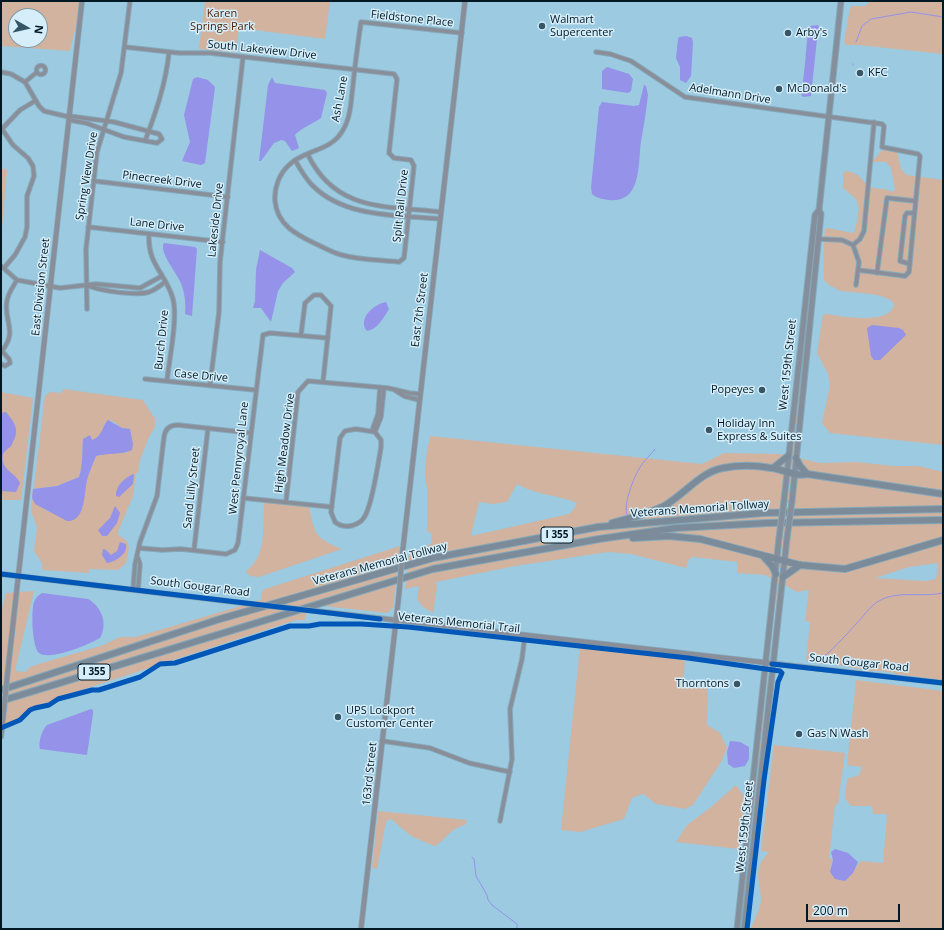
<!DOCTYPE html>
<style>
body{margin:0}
#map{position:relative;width:944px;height:930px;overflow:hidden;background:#9bcae1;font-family:"Open Sans",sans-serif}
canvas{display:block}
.frame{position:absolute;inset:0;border:2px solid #001823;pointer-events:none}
.north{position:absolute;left:8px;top:8px;width:40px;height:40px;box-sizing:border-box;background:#d5eefa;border:1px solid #8098a4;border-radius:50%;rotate:98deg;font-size:11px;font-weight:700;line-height:16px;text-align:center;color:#001823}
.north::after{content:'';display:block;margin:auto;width:14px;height:18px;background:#365666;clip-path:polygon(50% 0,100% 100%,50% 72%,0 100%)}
.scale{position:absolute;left:806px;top:904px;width:94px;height:18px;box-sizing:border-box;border:2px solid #001823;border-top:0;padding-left:5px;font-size:12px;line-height:14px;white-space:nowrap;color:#001823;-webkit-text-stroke:3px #d5eefa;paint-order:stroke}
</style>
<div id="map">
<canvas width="944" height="930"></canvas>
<div class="frame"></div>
<div class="north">N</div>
<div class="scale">200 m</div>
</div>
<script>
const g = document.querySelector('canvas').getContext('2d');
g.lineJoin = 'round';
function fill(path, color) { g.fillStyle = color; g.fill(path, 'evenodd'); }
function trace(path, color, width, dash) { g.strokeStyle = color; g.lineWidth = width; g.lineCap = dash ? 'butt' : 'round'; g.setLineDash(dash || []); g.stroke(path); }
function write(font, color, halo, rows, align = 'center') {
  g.font = font + ' "Open Sans",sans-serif'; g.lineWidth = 3; g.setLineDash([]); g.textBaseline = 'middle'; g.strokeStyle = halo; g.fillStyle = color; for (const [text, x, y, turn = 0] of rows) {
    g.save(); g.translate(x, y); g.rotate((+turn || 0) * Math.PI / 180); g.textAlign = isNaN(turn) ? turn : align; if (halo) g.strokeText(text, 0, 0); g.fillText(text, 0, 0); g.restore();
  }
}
fill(new Path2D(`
 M1,1H79L76,32H74L70,51L1,46ZM16,16H40V40H16Z
 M205,1H330L325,39L239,28L236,52L199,49Z
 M870,1H943V54L858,45H846L844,42L850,8L852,6H865Z
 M888,146L896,147L901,169L907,175L943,180V445L830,433L822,423L830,386L828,374L817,353L823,315L826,314C840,316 891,326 894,304C886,291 851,294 837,290L836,288L830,286L824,280L823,254L825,229L828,228L852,233L855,231L859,209L856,199L843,188V174L845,171C868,173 858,190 885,189L892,192L895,189L891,168L886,162H873V160C879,156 881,149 888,146Z
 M1,168L7,170L2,227H1Z
 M802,359L800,399L794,457L820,463L857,462L893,466H919L943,472V558L941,560H943V680L895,674V673L881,671H870L833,664L831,659L822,664L806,660L810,623L805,620L809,590L797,592L781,583L775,625L777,581L765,575L737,573V562L693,557L689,559L686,568L631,554L608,552L515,566L436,582L437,587L433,613L423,607L417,599L419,586L405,589L409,554L431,544L432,534L427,531V487C422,471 427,453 430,436L702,464L724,453L779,454L790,456ZM517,484C536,495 558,495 577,503L573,510L569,514L471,536L479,502L493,504L507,502ZM938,563L936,579L926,581L875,578L909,567Z
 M63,389L143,400L155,419V427L149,437L140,460L138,473H136L133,496L118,532V535C133,543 129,548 126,563L118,570L89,569V573L42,570V563L34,551L37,527L31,511L45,396L50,392L62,393ZM111,420L122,428L130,429L133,444L126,453H110L96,456L87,478L81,512H48L42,506L35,503L32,498L33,489L57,486L79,477C83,466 82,452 83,439L94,440L102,432L105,423Z
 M1,392L33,398L21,500H1Z
 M264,502L309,507C315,535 315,538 342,549L259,577L250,576L246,571C267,556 263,525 264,502Z
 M400,546L393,608L387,613L323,606L306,613L305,620H296L57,698L48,704L34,707L20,720L1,728V613L6,593L34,591L15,671L25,672L30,667L42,663L101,646L120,637H136L261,600L262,592L265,589Z
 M580,647L652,654L685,661L683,682L685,686L708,688L707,725L720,733L727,748L721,762L693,805L685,809L656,804L643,794L632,798L624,819L580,832L561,830Z
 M856,680L943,691V929H751C754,920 761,908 761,899C760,878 752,870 769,852L761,851L774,745L845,753L838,804L835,805L829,858L833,860L830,868L845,881L861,861L883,863L887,814H873L872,806H851L845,798L847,779L859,775L862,767L847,765Z
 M763,709L764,729L752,833H751Z
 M736,785L745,798L739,849L676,842L687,825L710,808Z
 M378,811L467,820L465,825C448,829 446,841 434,846L411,836L391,819L386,821L377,869L372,868Z`), '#d1b39f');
fill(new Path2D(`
 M818,25L820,30L817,39L811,96L803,97L801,94C805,72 806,50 808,29L810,26Z
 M686,36L692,38L693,43L691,76L686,83L680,80V67L676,58L678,39L679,37Z
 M607,67L629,74L633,79L631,91L628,93L602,89V71Z
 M197,77L208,80L215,87L205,163L201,165L182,161L190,142L184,115L193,79Z
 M272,77L275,83L325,90L327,93L321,118C314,123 298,130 295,135L299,148L292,151L285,141L281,140L274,143L261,161H259L268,85Z
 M644,85L646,86L648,95C646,111 644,126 641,141C638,163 642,204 609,200C603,199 598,199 592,194L591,188L599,107L602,102L634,106L639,105Z
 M164,243L195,247L197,249L192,316L185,314C186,305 185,295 182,286C179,275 158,252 164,243Z
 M260,250L292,268L295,272L283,283L278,291L271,322L261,308H253L255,301L256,270Z
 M386,302L389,309C384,317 377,330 367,331C357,319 374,304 386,302Z
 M872,325L899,328L903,330L906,335L880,360H874L871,356L867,328Z
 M6,412C14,422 20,429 13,442C12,443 12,446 10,447C5,451 1,453 3,462C5,471 16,474 20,483L16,492L1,491V413Z
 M108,420L122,428L130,429L133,444L132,450C121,455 108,453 96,456C93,464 89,472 87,480C84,492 86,522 67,521L35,504L32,498L33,489L57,486L79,477C83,466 82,451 83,439L90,435L92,440C102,437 102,426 108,420Z
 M133,474L134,475L133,484L119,497L116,496C115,486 125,478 133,474Z
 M115,506L120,513L117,523L107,536H102L98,530L110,518Z
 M120,542L126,544C128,554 115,562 107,563L102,555L103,549L106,550L111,555L117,551Z
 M42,593L88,599C102,607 108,624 100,638C88,645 50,661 39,653C32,647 31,610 34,602C36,597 38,596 42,593Z
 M91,709L93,710V714L87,755L40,749C38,742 42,730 47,725Z
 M730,741L740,742L749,747V759L745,766L734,768L728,764L727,752Z
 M835,849L848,853L858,862L853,873L845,881L835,879L830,872L833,860L831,852Z`), '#9492e9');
trace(new Path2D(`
 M856,42L862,26L871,19L877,18L911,12L943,17
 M853,65V64
 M627,515C622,505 636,471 643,463C647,458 651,454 655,449
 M817,662C831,652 844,637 856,624C868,612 870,603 888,597C907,592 925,597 943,593
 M472,857L474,859L476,876L487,895L488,900L492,905L517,924V929`), '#9492e9', 1);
const minor = new Path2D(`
 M125,47L179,53H210L394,74L397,79L389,153L394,158L411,160L414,166L404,258L399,262C380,260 360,260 342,255C333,253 325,248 316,244C297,235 277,225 275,201C274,188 279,174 289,165C305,149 331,152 343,130C351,117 351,100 353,85C355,64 358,43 361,22L462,33
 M596,52L610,54L631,61L685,97L882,124L884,126L882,147L918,154L920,156L909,272L905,276L858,270
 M36.5 70a4.5 4.5 0 1 1 9 0a4.5 4.5 0 1 1-9 0Z
 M1,72L11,74L25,82L39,106L44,111L69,117
 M25,82L37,72
 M69,120L86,123L124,137L157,143L162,139L159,134L114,122L69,116
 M2,129L13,145L28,158L33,166L34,176L27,196V227L25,237L15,255L4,268
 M1,130L20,110L35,101
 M145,141C156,112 166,83 169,52
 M308,155C336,212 386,206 441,212
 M295,160C300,169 305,178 312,185C344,218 398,215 440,219
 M94,181L228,197
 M88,227L223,242
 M149,234C147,265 166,273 173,299C178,319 169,360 167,381
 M819,239L842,240L853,245
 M910,264L900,261L905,216L907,213H913
 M1,266L17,280L60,288L96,284L140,288L162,276
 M877,273L887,198L915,201
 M856,285L859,262L853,245L860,239L864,231L874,122
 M89,286C102,291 135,296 149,292C155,290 160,286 165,282
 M87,309L86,249L97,152L121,73L130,1
 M301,335L305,303L314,295H321L331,306L323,382
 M1,352C19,331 3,321 7,301C8,293 13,287 17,280
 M1,364L5,366L10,363L9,359L2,351
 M145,379L255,390
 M210,385L219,312L220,262L243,57
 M396,391L404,396L419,400
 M356,429L375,432L381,440V447C378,465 373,499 366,514C361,526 345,530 335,522L331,512L340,438L345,431Z
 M372,431L378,414L380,387
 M375,432L381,417L384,388
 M243,498L332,507
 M286,502L298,392L308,381L388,388L409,393L420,394
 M139,548L162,550L181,549L226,554L235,550L238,543L263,335L270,333L328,338
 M194,550L208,428
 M138,558L140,564L138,590
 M133,590L135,564L140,542L157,496L164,437C165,429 170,425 178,425L251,433
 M382,741L430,748L469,763L510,772
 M500,821L512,759L510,709L522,659L525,635`);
const tertiary = new Path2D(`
 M402,557L465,1
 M1,574L260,605
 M325,612L943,683
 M8,669L82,1
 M1,737L3,719
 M361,929L399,594`);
const secondary = new Path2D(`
 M784,501L815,215L819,210
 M792,501L821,214L819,210L841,1
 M737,929L779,538
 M744,929L787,538`);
const motorway = new Path2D(`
 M796,458L800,466L807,474
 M773,468L788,456
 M612,523C630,518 648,514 664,506C684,495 700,472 723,468C738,465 755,465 771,468C783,469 795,477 807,474L943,494
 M633,538L669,536L700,539L800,565L845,569L943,540
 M764,557L772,566L776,574
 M783,577L800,565
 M1,690L220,619L433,558L598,527L763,513L943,509
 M1,701L433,569L599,539L676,528L767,523L943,520`);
trace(minor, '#85a8b9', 5.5);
trace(tertiary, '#85a8b9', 6);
trace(secondary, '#85a8b9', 7);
trace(motorway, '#85a8b9', 8);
trace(minor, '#8a8e99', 3.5);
trace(tertiary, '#8a8e99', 4.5);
trace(secondary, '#858e9b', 5);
trace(motorway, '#7c8b9a', 6);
const tertiaryBridge = new Path2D(`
 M399,594L402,557
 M260,605L325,612
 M3,719L8,669`);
const secondaryBridge = new Path2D(`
 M779,538L784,501
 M787,538L792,501`);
trace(tertiaryBridge, '#85a8b9', 6, []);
trace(secondaryBridge, '#85a8b9', 7, []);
trace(tertiaryBridge, '#8a8e99', 4.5);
trace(secondaryBridge, '#858e9b', 5);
trace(new Path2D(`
 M1,574L380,619
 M772,664L943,683
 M1,728L20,720L30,710L35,708L49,705L58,699L92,690H99L140,677L160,664L175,663L290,626H309L320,624H361L408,627L688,658L780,671L782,673L778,682L764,780L747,929`), '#0057b8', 5);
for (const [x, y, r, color] of [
 [542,26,4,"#365666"],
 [788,33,4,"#365666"],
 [860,73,4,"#365666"],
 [779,89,4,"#365666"],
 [762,390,4,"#365666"],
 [709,430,4,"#365666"],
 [737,684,4,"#365666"],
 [338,717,4,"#365666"],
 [799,734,4,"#365666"]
]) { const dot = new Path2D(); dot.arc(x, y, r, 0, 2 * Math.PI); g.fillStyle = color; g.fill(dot); trace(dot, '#d5eefa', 1.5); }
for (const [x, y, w] of [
 [557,535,32],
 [94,672,32]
]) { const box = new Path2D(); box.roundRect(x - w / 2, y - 8, w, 16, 3); g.fillStyle = '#d5eefa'; g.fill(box); trace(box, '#001823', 1); }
write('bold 10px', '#001823', null, [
 ["I 355",557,535],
 ["I 355",94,672]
]);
write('11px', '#481c00', '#d5eefa', [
 ["Karen",222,14],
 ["Springs Park",222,27]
]);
write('11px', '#001823', '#d5eefa', [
 ["Fieldstone Place",412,19,6],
 ["South Lakeview Drive",262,50,6],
 ["Adelmann Drive",730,94,9],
 ["Ash Lane",340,99,-79],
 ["Spring View Drive",87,176,-81],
 ["Pinecreek Drive",162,180,7],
 ["Split Rail Drive",401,206,-84],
 ["Lakeside Drive",216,220,-84],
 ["Lane Drive",157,225,6],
 ["East Division Street",41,287,-84],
 ["East 7th Street",420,310,-83],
 ["Burch Drive",162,340,-84],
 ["West 159th Street",788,365,-84],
 ["Case Drive",201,376,5],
 ["High Meadow Drive",285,443,-83],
 ["West Pennyroyal Lane",239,458,-84],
 ["Sand Lilly Street",192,488,-84],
 ["Veterans Memorial Tollway",700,509,-4],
 ["Veterans Memorial Tollway",380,564,-15],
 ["South Gougar Road",200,587,7],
 ["Veterans Memorial Trail",459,623,6],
 ["South Gougar Road",859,663,6],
 ["163rd Street",370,774,-84],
 ["West 159th Street",745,827,-84]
]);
write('11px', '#001823', '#d5eefa', [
 ["Walmart",550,20],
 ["Supercenter",550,33],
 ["Arby's",796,33],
 ["KFC",868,73],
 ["McDonald's",787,89],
 ["Popeyes",754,390,"right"],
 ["Holiday Inn",717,424],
 ["Express & Suites",717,437],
 ["Thorntons",729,684,"right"],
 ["UPS Lockport",346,711],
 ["Customer Center",346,724],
 ["Gas N Wash",807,734]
], 'left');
</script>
